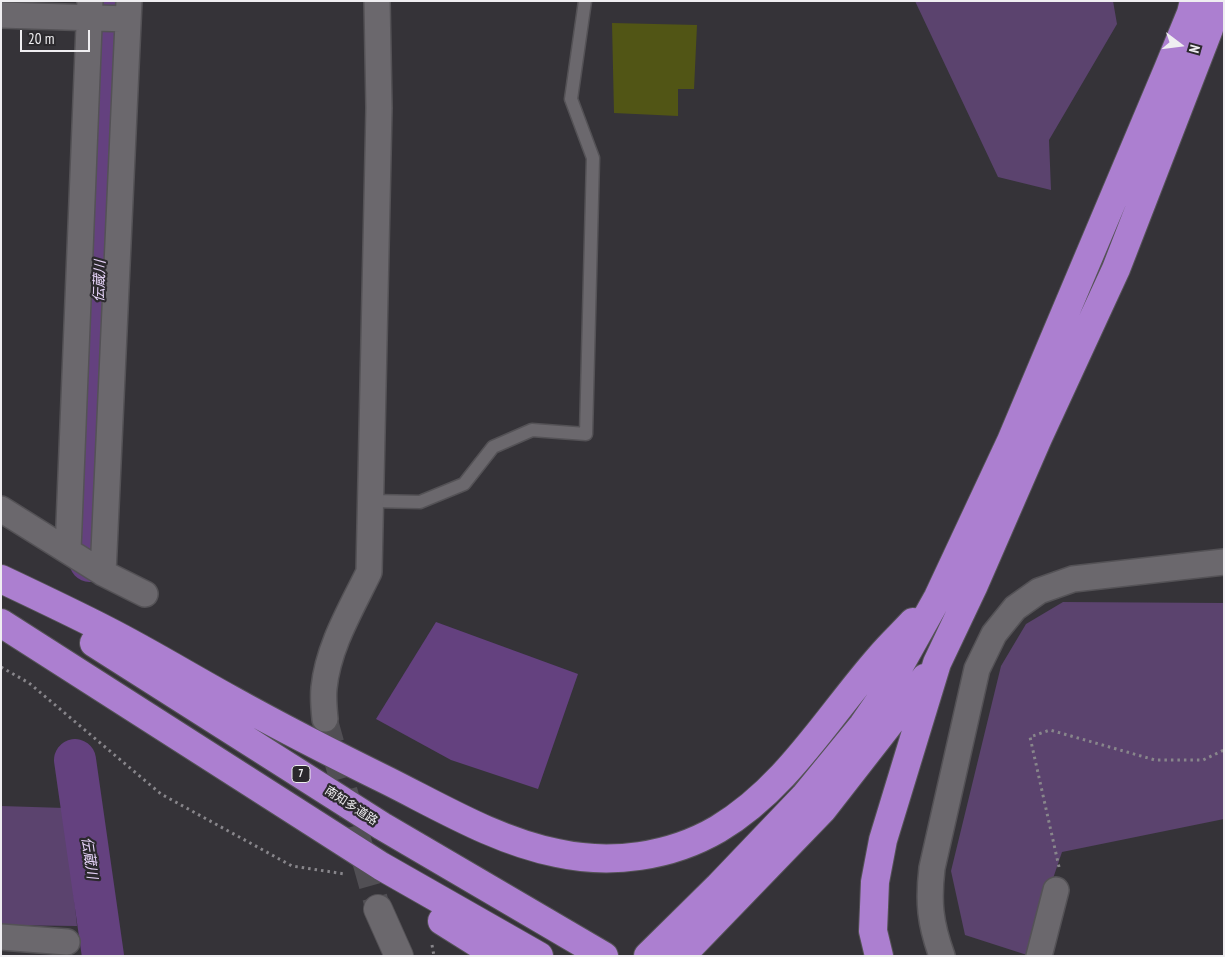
<!DOCTYPE html>
<meta charset="utf-8">
<style>
body{margin:0}
#map{position:relative;width:1225px;height:957px;overflow:hidden;background:#353338;font-family:"PT Sans Narrow",sans-serif}
canvas{display:block}
.frame{position:absolute;inset:0;border:2px solid #efeef1;pointer-events:none}
.north{position:absolute;left:1155px;top:20px;width:50px;height:50px;-webkit-text-stroke:4px #2b292d;paint-order:stroke;rotate:105deg;font-size:14px;font-weight:700;line-height:20px;text-align:center;color:#efeef1}
.north::after{content:'';display:block;margin:auto;width:18px;height:22px;background:#efeef1;clip-path:polygon(50% 0,100% 100%,50% 72%,0 100%)}
.scale{position:absolute;left:20px;top:30px;width:70px;height:22px;box-sizing:border-box;border:2px solid #efeef1;border-top:0;padding-left:6px;font-size:15px;line-height:18px;white-space:nowrap;color:#efeef1;-webkit-text-stroke:4px #2b292d;paint-order:stroke}
</style>
<div id="map">
<canvas width="1225" height="957"></canvas>
<div class="frame"></div>
<div class="north">N</div>
<div class="scale">20 m</div>
</div>
<script>
const g = document.querySelector('canvas').getContext('2d');
g.lineJoin = 'round';
function fill(path, color) { g.fillStyle = color; g.fill(path, 'evenodd'); }
function trace(path, color, width, dash) { g.strokeStyle = color; g.lineWidth = width; g.lineCap = dash ? 'butt' : 'round'; g.setLineDash(dash || []); g.stroke(path); }
function write(font, color, halo, rows, align = 'center') {
  g.font = font + ' "PT Sans Narrow","Noto Sans JP",sans-serif'; g.lineWidth = 4.5; g.setLineDash([]); g.textBaseline = 'middle'; g.strokeStyle = halo; g.fillStyle = color; for (const [text, x, y, turn = 0] of rows) {
    g.save(); g.translate(x, y); g.rotate((+turn || 0) * Math.PI / 180); g.textAlign = isNaN(turn) ? turn : align; if (halo) g.strokeText(text, 0, 0); g.fillText(text, 0, 0); g.restore();
  }
}
fill(new Path2D(`
 M915,1H1113L1117,24L1049,140L1051,190L998,177Z
 M1063,602L1224,603V819L1062,852L1027,955L965,935L951,871L1001,666L1026,624Z
 M1,806L65,808L77,926L1,925Z`), '#5b436e');
fill(new Path2D(`
 M436,622L578,674L538,789L451,760L376,719Z`), '#64417f');
trace(new Path2D(`
 M90,561L97,304L109,1
 M75,760L103,956`), '#64417f', 42);
fill(new Path2D(`
 M612,23L697,25L694,89H678V116L614,113Z`), '#515515');
trace(new Path2D(`
 M325,719L378,909`), '#514f54', 25, [25, 12]);
const service = new Path2D(`
 M372,501L420,502L464,484L493,447L532,430L586,434L593,158L571,99L585,1`);
const minor = new Path2D(`
 M1,15L128,19
 M1,509L103,573L145,594
 M68,550L90,1
 M103,573L129,1
 M325,719C324,709 323,698 324,688C328,647 351,609 369,572L379,108L377,1
 M1,937L67,942
 M942,956C930,923 928,902 932,868L977,669L994,634L1015,608L1039,591L1073,579L1224,562
 M1039,956L1056,890`);
const tertiary = new Path2D(`
 M378,909L399,956`);
const motorway = new Path2D(`
 M1,579C37,596 73,613 108,631C149,652 190,677 230,699C282,728 335,755 388,781C442,808 497,841 557,853C611,865 670,857 718,829C787,788 828,716 880,657C890,645 902,634 913,622
 M1,623L381,866L539,956
 M94,643L382,826L604,956
 M442,921L498,956
 M648,956L719,886L804,797L863,725L881,699L938,597L1011,441L1168,69L1191,13L1194,1
 M681,956L823,809L925,678
 M879,956L873,931L874,907L875,882L883,840L937,663L974,585L1038,438L1116,269L1209,29L1217,1`);
trace(service, '#545256', 15);
trace(minor, '#545256', 28);
trace(tertiary, '#545256', 30);
trace(motorway, '#545256', 30);
trace(new Path2D(`
 M1,667L29,683L161,794L292,866L345,874
 M1059,867L1030,737L1050,730L1155,760H1203L1224,750
 M432,945L434,956`), '#88868b', 3, [2.5, 4]);
trace(service, '#6b686d', 12);
trace(minor, '#6b686d', 25);
trace(tertiary, '#6b686d', 28);
trace(motorway, '#ac7fd0', 28);
for (const [x, y, w] of [
 [301,774,18]
]) { const box = new Path2D(); box.roundRect(x - w / 2, y - 8.5, w, 17, 4); g.fillStyle = '#2b292d'; g.fill(box); trace(box, '#efeef1', 1); }
write('bold 11px', '#efeef1', null, [
 ["7",301,774]
]);
write('12px', '#efeef1', '#2b292d', [
 ["南知多道路",351,806,33]
]);
write('italic 14px', '#e6d3f8', '#2b292d', [
 ["伝蔵川",100,281,-88],
 ["伝蔵川",89,858,82]
]);
</script>
